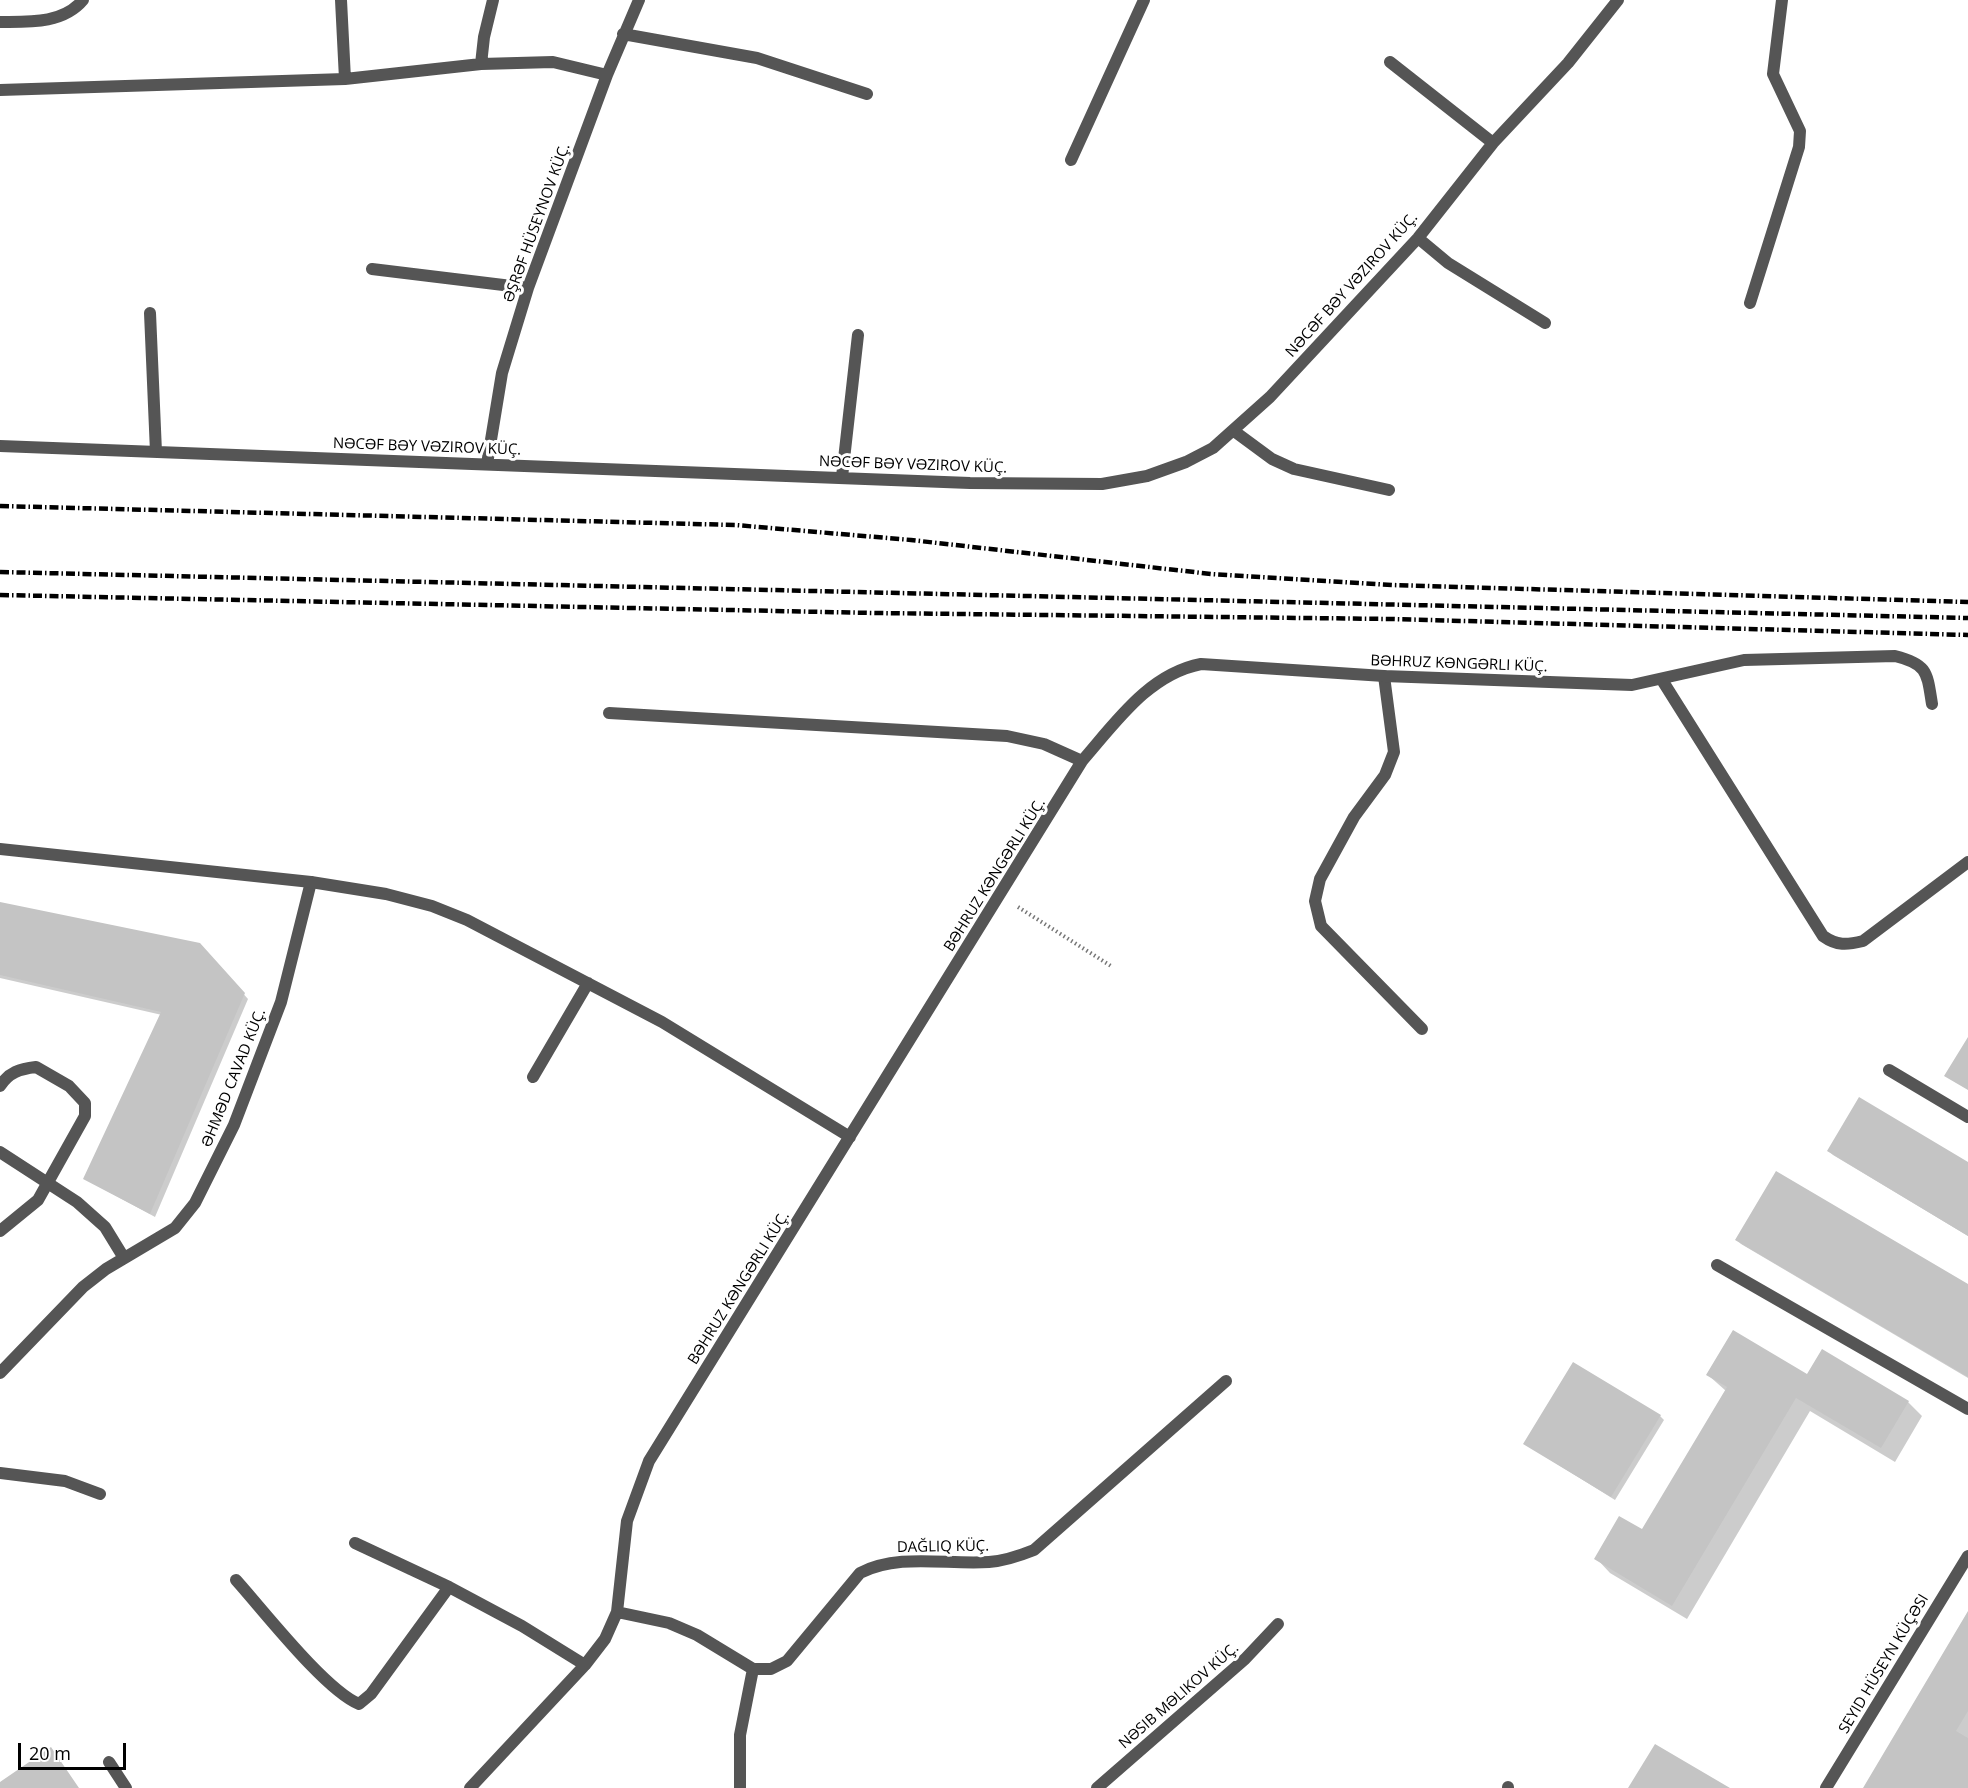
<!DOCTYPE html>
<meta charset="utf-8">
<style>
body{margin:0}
#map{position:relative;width:1968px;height:1788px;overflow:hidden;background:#fff;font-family:"Open Sans",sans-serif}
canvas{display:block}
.scale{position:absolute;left:18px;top:1743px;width:108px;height:27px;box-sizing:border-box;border:3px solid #000;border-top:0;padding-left:8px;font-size:18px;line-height:21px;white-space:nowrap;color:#000;-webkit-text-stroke:4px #fff;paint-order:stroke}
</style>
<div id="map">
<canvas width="1968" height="1788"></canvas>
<div class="scale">20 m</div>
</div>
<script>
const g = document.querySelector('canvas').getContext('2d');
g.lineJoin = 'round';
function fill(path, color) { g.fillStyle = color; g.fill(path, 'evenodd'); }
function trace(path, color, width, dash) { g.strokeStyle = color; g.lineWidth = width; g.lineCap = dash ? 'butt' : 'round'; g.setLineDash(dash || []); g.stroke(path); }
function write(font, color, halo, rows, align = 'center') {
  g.font = font + ' "Open Sans",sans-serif'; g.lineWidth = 6; g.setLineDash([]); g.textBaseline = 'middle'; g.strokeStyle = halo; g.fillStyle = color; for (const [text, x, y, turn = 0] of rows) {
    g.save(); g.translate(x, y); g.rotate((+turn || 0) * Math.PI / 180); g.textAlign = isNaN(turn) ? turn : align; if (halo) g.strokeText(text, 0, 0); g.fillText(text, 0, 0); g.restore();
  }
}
fill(new Path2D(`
 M0,903L204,949L248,999L155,1217L85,1179L162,1015L0,978Z
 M1829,1151L1968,1164V1236L1833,1155Z
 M1737,1240L1968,1285V1378L1741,1244Z
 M1708,1375L1808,1376L1908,1402L1922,1416L1895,1462L1810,1411L1687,1619L1610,1573L1596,1558L1643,1531L1726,1391Z
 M1660,1416L1664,1420L1615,1500L1525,1444Z
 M1968,1614V1788H1865Z`), '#0003');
fill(new Path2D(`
 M0,902L200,943L245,993L150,1214L83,1179L161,1012L0,975Z
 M1968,1037V1090L1944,1076Z
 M1859,1097L1968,1162V1236L1827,1151Z
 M1776,1171L1968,1284V1377L1735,1240Z
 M1733,1330L1807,1374L1822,1349L1909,1401L1881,1448L1796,1398L1672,1606L1594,1559L1619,1516L1642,1529L1727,1387L1706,1375Z
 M1573,1362L1661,1415L1611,1497L1523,1444Z
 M1968,1611V1711L1956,1731L1968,1738V1788H1863Z
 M1655,1744L1730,1788H1628Z
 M51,1747L79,1788H0V1782Z`), '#c4c4c4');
trace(new Path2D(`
 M1018,907L1111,966`), '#777', 4, [1.5, 3]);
trace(new Path2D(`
 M1384,676L1394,752L1385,775L1354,817L1320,879L1315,901L1321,926L1422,1029
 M0,1086C9,1072 20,1069 36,1067L69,1086L85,1103V1116L38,1200L0,1231
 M0,1152L77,1202L105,1227L124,1258
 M1717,1265L1968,1409
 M0,1373L83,1287L106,1269L175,1228L195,1203L234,1125L281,1002L311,882
 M0,1473L65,1481L100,1494`), '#555', 12);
trace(new Path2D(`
 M341,0L345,79
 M0,22C29,22 63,24 83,0
 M623,34L757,58L867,94
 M1390,62L1493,143
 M481,64L484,37L493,0
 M0,90L345,79L481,64L553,62L607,75
 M1071,160L1144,0
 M1418,238L1448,263L1545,323
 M372,269L528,288
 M1750,303L1799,147L1800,131L1773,74L1782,0
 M150,313L156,452
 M1234,431L1272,459L1294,469L1389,490
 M0,446L970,483L1102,484L1147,476L1186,462L1213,448L1270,397L1418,238L1493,143L1568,63L1618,0
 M487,464L502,373L528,288L607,75L639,0
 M842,477L858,335
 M1662,680L1823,936C1837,946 1847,945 1863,941L1968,862
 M609,713L1007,736L1044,744L1082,761
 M0,849L311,882L386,894L432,906L467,920L662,1022L850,1137
 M1889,1070L1968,1117
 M533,1077L588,983
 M236,1580C263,1610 325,1690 359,1704L371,1694L449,1587L355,1543
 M449,1587L522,1626L585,1665
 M617,1612L669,1623L697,1635L753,1669H771L787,1661L860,1573C899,1553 946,1565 989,1562C1005,1561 1019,1556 1034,1550L1226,1381
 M109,1762L126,1788
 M1508,1787V1788
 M470,1788L585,1665L605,1639L617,1612L627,1521L649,1461L1082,761C1116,722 1149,674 1201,664L1384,676L1632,685L1744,660L1895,656C1928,664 1927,673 1932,704
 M740,1788V1735L753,1669
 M1097,1788L1245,1659L1278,1624
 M1826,1788L1968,1556`), '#555', 12);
trace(new Path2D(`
 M0,506L735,525L911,540L1211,574L1392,585L1968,602
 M0,572L1968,618
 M0,595L875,613L1392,619L1968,635`), '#000', 4.5, [9, 3, 1.5, 3]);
write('15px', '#000', '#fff', [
 ["ƏŞRƏF HÜSEYNOV KÜÇ.",537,223,-70],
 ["NƏCƏF BƏY VƏZIROV KÜÇ.",1352,285,-48],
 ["NƏCƏF BƏY VƏZIROV KÜÇ.",427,447,2],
 ["NƏCƏF BƏY VƏZIROV KÜÇ.",913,465,2],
 ["BƏHRUZ KƏNGƏRLI KÜÇ.",1459,664,2],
 ["BƏHRUZ KƏNGƏRLI KÜÇ.",995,875,-58],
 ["ƏHMƏD CAVAD KÜÇ.",234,1078,-68],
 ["BƏHRUZ KƏNGƏRLI KÜÇ.",739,1288,-58],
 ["DAĞLIQ KÜÇ.",943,1547,-1],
 ["SEYID HÜSEYN KÜÇƏSI",1884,1664,-59],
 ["NƏSIB MƏLIKOV KÜÇ.",1179,1696,-41]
]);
</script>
